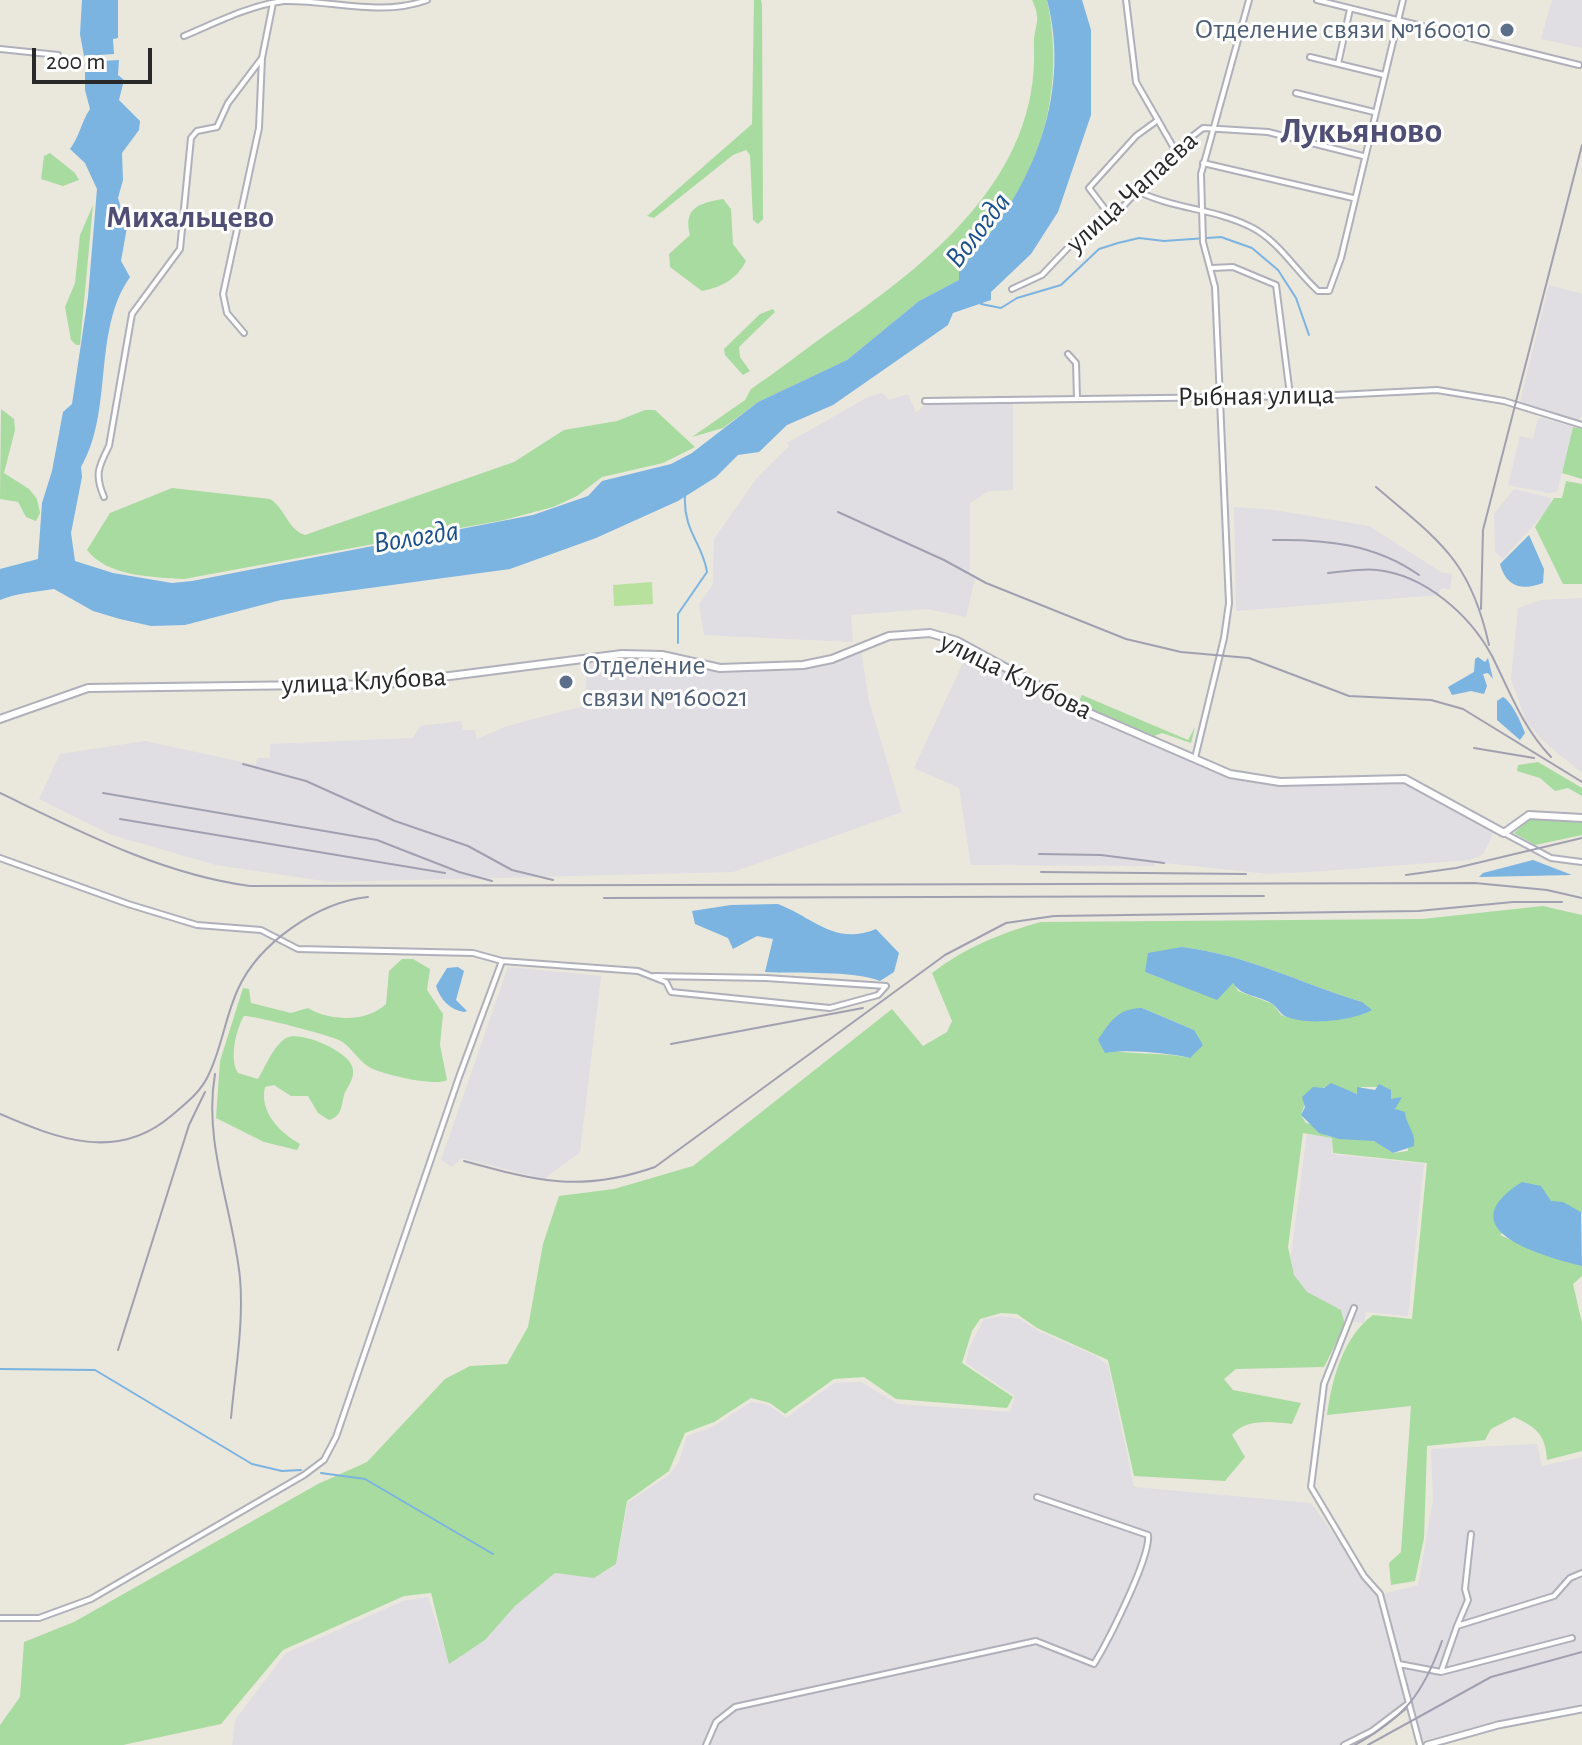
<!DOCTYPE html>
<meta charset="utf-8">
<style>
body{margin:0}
#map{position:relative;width:1582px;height:1745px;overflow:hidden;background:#eae7dd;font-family:"Alegreya Sans",sans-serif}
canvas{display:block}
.scale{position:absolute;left:32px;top:48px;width:120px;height:36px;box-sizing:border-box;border:4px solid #292929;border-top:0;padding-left:10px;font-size:24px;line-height:28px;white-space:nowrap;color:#292929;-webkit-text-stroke:6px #fff;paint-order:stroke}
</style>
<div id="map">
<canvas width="1582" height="1745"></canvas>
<div class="scale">200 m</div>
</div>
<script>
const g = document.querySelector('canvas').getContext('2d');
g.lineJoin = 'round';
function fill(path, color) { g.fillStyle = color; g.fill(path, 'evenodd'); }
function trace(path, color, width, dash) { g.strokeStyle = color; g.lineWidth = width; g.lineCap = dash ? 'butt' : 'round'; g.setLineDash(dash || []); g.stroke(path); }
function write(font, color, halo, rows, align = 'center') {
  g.font = font + ' "Alegreya Sans",sans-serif'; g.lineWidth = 6; g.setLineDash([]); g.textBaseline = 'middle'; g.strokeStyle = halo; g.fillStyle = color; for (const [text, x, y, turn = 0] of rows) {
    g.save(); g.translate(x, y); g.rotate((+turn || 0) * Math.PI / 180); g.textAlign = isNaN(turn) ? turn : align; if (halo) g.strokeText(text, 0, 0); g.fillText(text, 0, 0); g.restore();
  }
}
fill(new Path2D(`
 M1552,0H1582V48L1541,39Z
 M1549,285L1582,294V416L1578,420L1520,402Z
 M882,393L889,400L908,394L916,413L926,404L1013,403V490L989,491L970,503V569L967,575L975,578L966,617L927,609L851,615L853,642L704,635L699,605L713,584L714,539L757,478L789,446L787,443L868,397Z
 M1543,418L1573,427L1557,492L1548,493L1508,485L1520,436L1533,439L1538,419Z
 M1514,489L1551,498L1549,508L1503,559L1495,552L1494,514Z
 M1234,507L1274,510L1369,526L1441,572L1452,574L1450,590L1442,588L1437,595L1236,611Z
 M1582,598V773L1542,740L1526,721L1511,679L1518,608L1541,600Z
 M969,650L1074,709L1224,774L1264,784L1404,781L1495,830L1483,854L1470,860L1309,872L1269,874L1155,862L1154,866L971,865L959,788L914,768Z
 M861,651L869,701L902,812L733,872L331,882L216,865L112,835L39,799L60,754L145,741L256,765L257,758H270V744L413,738L420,726L461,721L463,730H475L477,739L507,726L584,706L588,662L646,658L728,672L823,666Z
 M508,967L601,976L580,1152L544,1179L462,1158L452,1167L441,1160Z
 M1307,1134L1333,1138L1331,1154L1424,1164L1408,1316L1366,1312L1364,1323L1340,1320V1308L1285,1300Z
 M1002,1316L1020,1319L1038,1331L1094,1355L1108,1365L1134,1487L1311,1503L1378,1595L1406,1703L1344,1745H232L235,1720L286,1653L403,1601L428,1597L450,1663L485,1640L515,1606L555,1573L594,1578L616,1565L628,1502L668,1476L679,1462L687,1436L714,1426L751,1402L769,1405L786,1418L834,1383L861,1382L898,1404L1010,1412L1015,1396L966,1363L969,1348L984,1319Z
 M1537,1444L1542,1466L1582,1457V1704L1422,1741L1383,1594L1418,1585L1433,1500L1431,1449Z`), '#e0dde3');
fill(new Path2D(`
 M754,0H761L762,5L763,219L758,224L753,220L750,155L746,150L733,155L654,218L647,216L752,124Z
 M1032,0H1047C1069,104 1032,195 959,270V280L919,301L847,360L758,402L723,428L692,437L745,400L751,389C778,371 804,350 831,331C928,264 1039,178 1034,47C1033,25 1043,23 1032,0Z
 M50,153L75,173L79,180L63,186L41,179L44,156Z
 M723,199L731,209L733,244L746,261C737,279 722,287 702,291L670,267L669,254L690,235C683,208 699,203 723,199Z
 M93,205L80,345H76L71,340L65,307L75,283L80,235Z
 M773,309L775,312L739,347L740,357L750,371L743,375L725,355L724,349L760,314Z
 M1,409L14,419L15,430L4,473L29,489L37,499L40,513L36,521L26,517L18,502L0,499Z
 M645,410H655L695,447L663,463L602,477L577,496L553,507L504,520L184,579C153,577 108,577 87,550L110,513L172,488L270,499C285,508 288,530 305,535L514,462L564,430L617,421Z
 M1573,427L1582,429V479L1562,473Z
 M1566,481L1582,484V584H1563L1535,527L1554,498H1562Z
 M1082,695L1188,740L1195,727L1191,743L1162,733L1154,736L1082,705L1079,701Z
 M1538,762L1582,788V796L1568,788L1555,791L1540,778L1517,771L1518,765Z
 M1531,818L1582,822V835L1535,845L1514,833Z
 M1543,906L1582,915V1217L1581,1212C1544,1192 1531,1214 1500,1235L1540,1253L1582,1266V1276L1573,1284L1582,1323V1451L1547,1460C1546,1435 1536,1427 1514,1417L1491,1429L1485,1440L1427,1446L1424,1538L1415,1581L1391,1585L1389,1563L1401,1552L1411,1406L1327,1415C1332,1379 1343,1337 1373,1315L1412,1319L1427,1163L1333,1153L1332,1138L1303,1133L1288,1247L1294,1275L1307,1292L1341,1310L1345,1325L1324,1367L1236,1369L1224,1379L1233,1390L1301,1403L1292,1424C1273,1422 1246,1418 1232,1435L1245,1457L1225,1481L1134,1476L1108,1360L1037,1328L1017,1314L1001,1313L980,1319L972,1331L962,1363L1013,1397L1007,1408L896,1399L864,1377L834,1379L785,1414L770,1403L751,1398L714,1422L685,1433L669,1471L627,1501L616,1564L594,1578L555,1573L515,1606L485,1640L449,1664L431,1593L404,1596L283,1650L221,1724L123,1745H0V1725L20,1697L24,1642L74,1622L318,1484L367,1462L445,1379L470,1366L507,1364L528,1327L543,1244L559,1196L614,1189L693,1166L892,1009L923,1046L947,1032L952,1021L932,973C965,948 1000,933 1041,922L1422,919ZM1182,947C1248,955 1299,983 1362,1002L1363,1014L1294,1019L1281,1015L1273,1004L1238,991L1233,982L1163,979L1145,972ZM1142,1008L1194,1030L1190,1058C1164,1052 1141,1055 1115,1051ZM1328,1086L1359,1094L1361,1087H1377L1389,1093L1391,1099L1398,1101L1395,1109L1406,1120L1408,1151L1393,1153C1387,1150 1381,1144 1376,1142C1356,1132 1329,1147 1314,1125L1306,1123L1301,1115C1308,1096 1308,1093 1328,1086Z
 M402,959H413L430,969L427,990L443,1014L440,1045L447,1080C435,1087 381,1074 369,1067C358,1060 352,1048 341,1041C333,1036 253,1015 244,1016C236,1029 229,1059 238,1073L258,1079C266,1066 273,1046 286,1038C300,1030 347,1051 352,1066C356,1078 348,1085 344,1095C341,1107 342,1116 329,1120L318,1113L308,1096H291L274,1085L265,1087C259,1113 281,1133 300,1144L297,1150L264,1142L216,1118L220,1061L243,988L249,989L251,1003L291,1013L308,1008C329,1021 366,1023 386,1004L389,971Z`), '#a8db9f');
fill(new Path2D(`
 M652,582L653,604L614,606L613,585Z`), '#b7e19c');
fill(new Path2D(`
 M82,0H118V38L113,39L114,54L84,56L80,34Z
 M1047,0H1082L1091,30V115L1058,212L1031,254L991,292V300L953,313L948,325L833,405L787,425L759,452L738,455L716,477L678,501L596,538L510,569L281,600L185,625L151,626L120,619L93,611L54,589C36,592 16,593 0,600V569L38,559L42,503L52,471L63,412L72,404L88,297L97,189L85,163L70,149C80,136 81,122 90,109L85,90V62L119,60L118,75L124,80L119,100L140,121L139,130L122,153L123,180L118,198L127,227L121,261L130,277C92,331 114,411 81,467L82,477L71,533L75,561L113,573L172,583L192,581L533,515L588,496L602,481L671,464L692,453L758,402L847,360L919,301L959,280V270C1028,199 1073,99 1047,0Z
 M1529,535L1544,569L1543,583C1522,591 1506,587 1500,564Z
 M1478,657L1485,662L1488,658L1493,679L1488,673L1483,674L1487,686L1484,694L1471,691L1452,695L1448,687L1474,672L1475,659Z
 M1503,697C1512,702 1521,722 1525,733L1520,740L1497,720V701Z
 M1533,860L1572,875L1479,877L1483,873Z
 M778,904C814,918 835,946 876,929L899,953L894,972L880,981C852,970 798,974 765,972L773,939L757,936L733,949L728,938L695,924L692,911L731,905Z
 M1182,947C1248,955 1299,983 1362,1002L1372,1010C1353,1021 1305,1026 1285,1016C1279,1013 1277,1006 1271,1003C1258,995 1242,997 1233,983L1217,1000L1145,972L1148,953Z
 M447,968L458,967L464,971L456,1000L467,1011L464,1012C450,1010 440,999 436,986Z
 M1142,1008L1194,1030L1203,1045L1190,1058C1168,1053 1126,1049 1105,1053L1098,1040C1111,1020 1118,1009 1142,1008Z
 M1331,1083L1357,1094V1087L1375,1090L1379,1084L1391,1090V1099L1402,1097L1395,1109L1405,1112C1406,1125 1416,1132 1414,1146L1393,1153L1374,1141L1339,1139L1319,1133L1301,1115L1305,1107L1302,1097L1313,1087L1324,1088Z
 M1522,1182L1541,1186L1551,1201L1563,1202L1581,1212L1582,1266C1538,1255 1447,1229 1522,1182Z`), '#7bb3e1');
trace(new Path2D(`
 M981,304L1001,308L1017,298L1061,285L1099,249L1118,243L1139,238L1164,241L1221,237L1252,248L1278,270L1296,298L1309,335
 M678,643V614L707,572C703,544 683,531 685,496
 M0,1369L95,1370L252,1464L282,1471L301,1470
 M321,1473L365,1479L493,1554`), '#7bb3e1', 2);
const minor = new Path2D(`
 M1126,0L1136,82L1175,150
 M1317,0L1579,65
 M184,36C215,23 250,5 284,1C333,0 380,17 427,0
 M0,49L58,55
 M1310,57L1384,75
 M1338,64L1350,9
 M1296,93L1374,112
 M1203,163L1353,198
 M1139,192C1175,209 1216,209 1251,227C1279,241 1295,270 1318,291H1329L1341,258L1403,0
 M1111,217L1089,188L1136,136L1158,120
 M1212,268L1233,267L1276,285L1290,395
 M1012,289L1042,275L1083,232L1117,213L1175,150L1203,128L1268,132L1363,156
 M244,333L227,313L223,294L259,128L262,58L273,3
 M1068,354L1076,363L1077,399
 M925,401L1316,396L1437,390L1504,401L1582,425
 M104,497C94,474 99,466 109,446L132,314L180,249L191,138L197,131L217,127L228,103L262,58
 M1195,758L1224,638L1229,603L1215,287L1203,242L1201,174L1249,0
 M1504,833L1551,858L1582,862
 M0,858L128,904L197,925L261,930L298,949L473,953L502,961L638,971L666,982L671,992L830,1008L878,995L886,986L766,978L654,976
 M1354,1308L1324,1384L1311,1487L1364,1576L1380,1594L1420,1745
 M0,1618H39L91,1599L304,1475L324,1460L336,1437L459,1077L502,961
 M1457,1626L1468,1600L1465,1589L1471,1534
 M1399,1664L1441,1672L1457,1626L1554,1596L1570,1578L1582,1573
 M1441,1672L1572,1638
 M706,1745L716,1722L735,1707L1036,1641L1094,1664C1107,1643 1151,1557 1148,1535L1037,1497
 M1344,1745L1372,1731L1409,1703`);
const tertiary = new Path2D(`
 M1427,1745L1498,1725L1582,1709`);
const secondary = new Path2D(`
 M0,719L88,688L387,684L622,654L662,655L720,668L803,665L832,659L889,636L930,633L957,641L1087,712L1230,774L1280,782L1405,779L1504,833L1529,815L1582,818`);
trace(minor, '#b0b0bb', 8);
trace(tertiary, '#b0b0bb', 9);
trace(secondary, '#b0b0bb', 10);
trace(minor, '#fff', 4);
trace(tertiary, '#fff', 5);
trace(secondary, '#fff', 6);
trace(new Path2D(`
 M1376,487C1439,541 1470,559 1489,645
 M838,512L944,560L986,583L1126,639L1181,652L1249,658L1349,696L1431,700L1463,709L1582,782
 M1273,540C1325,539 1375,544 1419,575
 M1328,573C1344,572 1362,568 1377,570C1425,575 1470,615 1492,656C1510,692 1523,728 1551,757
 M1481,609L1483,530L1582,145
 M1474,748L1534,758
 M243,764L306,781L395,821L468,846L512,870L553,880
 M0,793C81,832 161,874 250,886L1475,883L1547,890L1582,898
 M103,793L377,840L459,872L492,881
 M120,819L445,873
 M1039,854L1101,855L1164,863
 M1041,872L1246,874
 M1406,875L1456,868L1582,838
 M604,898L1264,896
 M671,1044L863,1008
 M215,1074C203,1143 233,1209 240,1278C244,1324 235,1373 231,1418
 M0,1114C58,1139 117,1162 171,1116C185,1104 200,1093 208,1076C222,1048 225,1017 238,989C259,943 318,902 368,897
 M464,1161C537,1181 581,1193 655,1167L945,955L1006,923L1054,916L1418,911L1513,902H1562
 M118,1350L189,1125L205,1092
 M1355,1745C1405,1717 1423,1694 1442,1641
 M1368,1745L1491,1677L1582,1652`), '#a1a0b1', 2);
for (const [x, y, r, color] of [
 [1507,30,8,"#5c6f8a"],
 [566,682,8,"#5c6f8a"]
]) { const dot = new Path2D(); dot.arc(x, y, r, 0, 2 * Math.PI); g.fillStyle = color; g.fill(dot); trace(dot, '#fff', 3); }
write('28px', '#4e5e75', '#fff', [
 ["Отделение связи №160010",1491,30],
 ["Отделение",582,666,"left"],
 ["связи №160021",582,698,"left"]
], 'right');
write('28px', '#292929', '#fff', [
 ["улица Чапаева",1132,192,-42],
 ["Рыбная улица",1256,396,-1],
 ["улица Клубова",1016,676,26],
 ["улица Клубова",364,681,-3]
]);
write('italic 30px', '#1c508b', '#fff', [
 ["Вологда",978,230,-52],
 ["Вологда",416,537,-9]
]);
write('bold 32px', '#4f4f75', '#fff', [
 ["Михальцево",190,217]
]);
write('bold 36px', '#4f4f75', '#fff', [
 ["Лукьяново",1361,131]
]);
</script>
